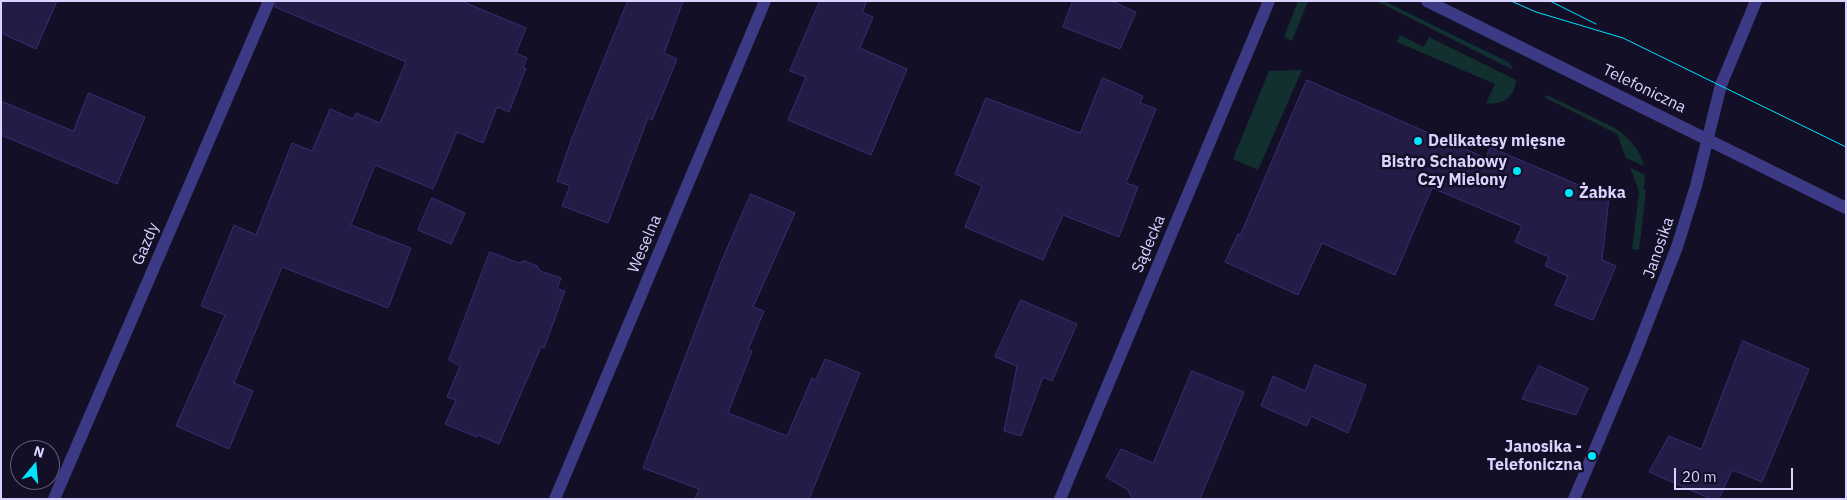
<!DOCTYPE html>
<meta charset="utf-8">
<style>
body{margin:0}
#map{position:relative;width:1847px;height:500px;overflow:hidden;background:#130f26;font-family:"IBM Plex Sans",sans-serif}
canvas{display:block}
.frame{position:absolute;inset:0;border:2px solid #d9d4ff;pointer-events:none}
.north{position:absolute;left:10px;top:440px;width:50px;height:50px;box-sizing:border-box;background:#130f26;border:1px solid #625e7d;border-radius:50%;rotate:17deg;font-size:14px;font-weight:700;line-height:20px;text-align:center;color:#d9d4ff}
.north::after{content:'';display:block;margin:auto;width:18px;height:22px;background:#00e5ff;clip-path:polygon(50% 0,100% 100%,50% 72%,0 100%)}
.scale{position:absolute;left:1674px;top:468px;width:119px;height:22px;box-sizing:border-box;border:2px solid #d9d4ff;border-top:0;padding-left:6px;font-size:15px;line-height:18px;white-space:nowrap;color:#d9d4ff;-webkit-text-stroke:4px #130f26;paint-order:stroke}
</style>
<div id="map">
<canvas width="1847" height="500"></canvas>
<div class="frame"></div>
<div class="north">N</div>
<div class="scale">20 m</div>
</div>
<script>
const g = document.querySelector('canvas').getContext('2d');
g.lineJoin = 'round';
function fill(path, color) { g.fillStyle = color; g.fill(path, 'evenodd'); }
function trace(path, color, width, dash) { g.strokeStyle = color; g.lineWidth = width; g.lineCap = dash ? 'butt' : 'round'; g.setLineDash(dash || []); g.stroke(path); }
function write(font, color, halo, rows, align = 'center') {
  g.font = font + ' "IBM Plex Sans",sans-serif'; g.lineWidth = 5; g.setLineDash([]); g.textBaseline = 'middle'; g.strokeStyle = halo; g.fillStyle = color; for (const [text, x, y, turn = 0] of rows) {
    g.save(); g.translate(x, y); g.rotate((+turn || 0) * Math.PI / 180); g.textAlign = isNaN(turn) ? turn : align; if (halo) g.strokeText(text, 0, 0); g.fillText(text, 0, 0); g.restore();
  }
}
fill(new Path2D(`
 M1298,1H1308L1292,41L1284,37Z
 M1376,1H1384L1510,63L1513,70Z
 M1400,35L1424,47L1429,37L1516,80C1515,96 1503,106 1486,103L1495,84L1397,42Z
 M1302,70L1258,170L1233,159L1269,71Z
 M1547,95L1615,128C1629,138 1640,149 1644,166L1626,158L1617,134L1544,97Z
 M1630,167L1645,175L1644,189L1646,191L1639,250L1632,249L1639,192Z`), '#12302f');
const building = new Path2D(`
 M1,1H57L36,49L1,33Z
 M277,1H461L526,28L516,53L527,58L523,68H526L509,112L497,107L483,143L457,132L433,189L375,165L351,225L411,248L388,308L282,267L234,383L253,391L229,449L176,426L225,315L201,306L234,225L256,235L292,143L312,151L330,109L353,119L356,113L380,123L406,62L275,7Z
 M628,1H683L664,53L677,59L652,120L648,118L608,223L562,206L570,186L557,181L572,138Z
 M820,1H867L862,12L873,17L860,48L907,69L871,155L788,120L806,77L790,71Z
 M1073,1H1111L1136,12L1120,49L1063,27Z
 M1103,78L1143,96L1140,103L1156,109L1126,183L1138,187L1119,237L1063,215L1043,260L965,227L982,186L955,174L986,98L1080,133Z
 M1307,80L1486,158L1490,147L1609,198L1602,260L1616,266L1593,320L1555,305L1568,276L1545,266L1549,257L1515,242L1522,226L1432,188L1395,275L1322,243L1298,295L1225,262L1238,234L1240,235Z
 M89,93L145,117L117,184L1,135V101L73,131Z
 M751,194L795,213L753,307L764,311L748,350L752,351L728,413L787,436L812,378L816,380L825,359L860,373L809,499H695L699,489L643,468L722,260Z
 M432,198L465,213L451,244L418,230Z
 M490,252L519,263L525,261L537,266L540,271L561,278L557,289L565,291L544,348L541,347L499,444L478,435L477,437L445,424L456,400L447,397L460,366L449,360Z
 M1021,300L1077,324L1052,381L1043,377L1021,436L1004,431L1017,366L995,357Z
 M1743,341L1809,369L1762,482L1732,470L1719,499H1711L1649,472L1669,436L1701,449Z
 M1315,365L1366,385L1348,433L1311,416L1307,426L1261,406L1273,376L1305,391Z
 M1539,366L1588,388L1576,415L1522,399Z
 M1192,371L1244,392L1200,499H1132L1128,490L1106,477L1121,449L1153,463Z`);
fill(building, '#241b47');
trace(building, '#3b2d73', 1);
trace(new Path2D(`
 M54,499L269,1
 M555,499L765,1
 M1060,499L1269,1`), '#3d3a85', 12);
trace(new Path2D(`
 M1427,1L1846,208
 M1574,499L1634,357L1677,247L1696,186L1721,85L1756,1`), '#3d3a85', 12);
trace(new Path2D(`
 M1511,1L1536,12L1623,38L1846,147
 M1550,1L1596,24`), '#00e5ff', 1);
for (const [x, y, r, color] of [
 [1418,141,5,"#00e5ff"],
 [1517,171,5,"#00e5ff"],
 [1569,193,5,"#00e5ff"],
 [1592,456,5,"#00e5ff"]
]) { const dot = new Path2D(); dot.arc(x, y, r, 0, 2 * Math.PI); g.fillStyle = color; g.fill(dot); trace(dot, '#130f26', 2); }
write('16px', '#d9d4ff', '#130f26', [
 ["Telefoniczna",1644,89,26],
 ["Gazdy",146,244,-67],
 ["Weselna",645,244,-67],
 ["Sądecka",1149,244,-67],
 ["Janosika",1659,248,-71]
]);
write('bold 16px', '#d9d4ff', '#130f26', [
 ["Delikatesy mięsne",1428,141],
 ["Bistro Schabowy",1507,162,"right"],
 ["Czy Mielony",1507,180,"right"],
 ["Żabka",1579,193],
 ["Janosika -",1582,447,"right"],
 ["Telefoniczna",1582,465,"right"]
], 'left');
</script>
